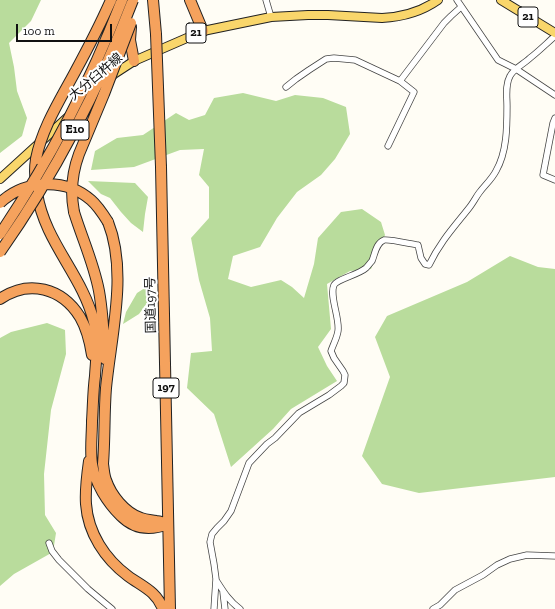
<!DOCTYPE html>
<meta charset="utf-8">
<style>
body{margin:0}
#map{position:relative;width:555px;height:609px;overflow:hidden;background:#fffdf5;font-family:"Zilla Slab",serif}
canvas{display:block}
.scale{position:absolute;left:16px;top:24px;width:96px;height:18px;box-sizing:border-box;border:2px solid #111;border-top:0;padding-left:5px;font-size:12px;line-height:14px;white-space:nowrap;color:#111;-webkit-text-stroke:3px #fff;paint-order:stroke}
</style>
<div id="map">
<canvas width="555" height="609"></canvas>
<div class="scale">100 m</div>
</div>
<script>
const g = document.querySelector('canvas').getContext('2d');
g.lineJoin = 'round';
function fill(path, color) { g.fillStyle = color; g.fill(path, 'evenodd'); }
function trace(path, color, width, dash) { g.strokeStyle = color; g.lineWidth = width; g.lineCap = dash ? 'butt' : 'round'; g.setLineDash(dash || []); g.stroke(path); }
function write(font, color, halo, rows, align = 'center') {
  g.font = font + ' "Zilla Slab","Noto Sans JP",serif'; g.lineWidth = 4; g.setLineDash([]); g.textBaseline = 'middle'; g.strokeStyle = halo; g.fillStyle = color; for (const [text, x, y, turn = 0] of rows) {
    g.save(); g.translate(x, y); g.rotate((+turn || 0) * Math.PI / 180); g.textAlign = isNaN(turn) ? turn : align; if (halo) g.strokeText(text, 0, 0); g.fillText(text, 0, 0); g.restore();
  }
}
fill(new Path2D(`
 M0,0H41L31,21L9,43L14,67L17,91L27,118L22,136L0,153Z
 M243,93L276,101L295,95L323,98L346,107L350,134L335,159L321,175L297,192L277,218L260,247L233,256L228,279L251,287L281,280L292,287L304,298L314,264L318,238L341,212L362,209L381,222L385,235L371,269L350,271L327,284L331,329L318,347L327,366L337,381L291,409L273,429L231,467L214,414L187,388L191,353L212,351L210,318L199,280L191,238L209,218V187L199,175L204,149L180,150L134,167L91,170L95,151L117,138L143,135L176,113L189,120L205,115L214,98Z
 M88,181L135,183L148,197L145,214L143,232L131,223L121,212L110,198L101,194Z
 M510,256L538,267L555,269V477L419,493L382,484L362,456L390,377L375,337L387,316L467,282Z
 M148,286L152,296L139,314L123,324L126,312L137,293Z
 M47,323L65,330L66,354L51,410L44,474L45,515L56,533L53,552L14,574L0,586V338L11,332Z`), '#b9dc9c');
const street = new Path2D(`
 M266,0L271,17
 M457,0L498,60L516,69L555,95
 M400,81L444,23L451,16L461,7
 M286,87L296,79L309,70L326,59L334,58L355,60L400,81L414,92L388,146
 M555,118L553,123L543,175L555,180
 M49,543L52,551L59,560L88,589L112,609
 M216,580C223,591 229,601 240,609
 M223,592L225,609
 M214,609L216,579L214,564L210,542L212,534L217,528L224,521L231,511L249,463L267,444L275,438L299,413L329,395L341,386L344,383L345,375L343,371L334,358L331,351C333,345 337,338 338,331C340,318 329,296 334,285C337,279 358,275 366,268C368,266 370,263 372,261C375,254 376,243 384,240C389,239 411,244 418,245L421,258L425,264L429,265C440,242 454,227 469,208C473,203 476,197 479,193C485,185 492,179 496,171C507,152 507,127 507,106C507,96 505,85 510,76C514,68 524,64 530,58C539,51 547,43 555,36
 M433,609L440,605L455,590L483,575L497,565L510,559L527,555L555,556`);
const primary = new Path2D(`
 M501,0L555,33
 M110,78L114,74L134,61L203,31L271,17L308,15H328L382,18C403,17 421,12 438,0
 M0,179L68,117`);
const highway = new Path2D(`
 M153,0L156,34
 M190,0L203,31
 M131,27L130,40L134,61
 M36,159C34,171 35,181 37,193C45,243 82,274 94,322C99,340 96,358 95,376C93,391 93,406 92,421C92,435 90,450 92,464C95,483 107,502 121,516C135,530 150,531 168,524
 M161,167L170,609
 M74,212C82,238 94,264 99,291C103,313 104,336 105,359
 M108,222C128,272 111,336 106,388C104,413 105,439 103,464C104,470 104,475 106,480C111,495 125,513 141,518C146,520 151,520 156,521C160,521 164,523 168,524
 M0,299C29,279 62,288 80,317C87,329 90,342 92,355
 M89,461C87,475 85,490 86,504C88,533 105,559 128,576C143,587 156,591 163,609`);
trace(street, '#444', 7);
trace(primary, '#222', 10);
trace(highway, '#222', 12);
trace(street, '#fff', 5.5);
trace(primary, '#f9d66b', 8);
trace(highway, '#f5a25d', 10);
const highwayBridge = new Path2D(`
 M156,34L161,167
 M36,159C42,128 60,100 75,72C88,48 100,25 111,0
 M0,203C24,180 65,177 91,200C98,206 103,214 108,222
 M74,212C70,191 72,173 79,154L104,94L131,23
 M0,234C50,160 90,83 122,0
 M0,252C55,174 99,89 133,0`);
trace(highwayBridge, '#222', 12, []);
trace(highwayBridge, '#f5a25d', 10);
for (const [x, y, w] of [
 [528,17,20],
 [196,33,20],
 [75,130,28],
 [166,388,26]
]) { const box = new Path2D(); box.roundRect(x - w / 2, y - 10, w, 20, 3); g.fillStyle = '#fff'; g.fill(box); trace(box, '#111', 1); }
write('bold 12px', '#111', null, [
 ["21",528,17],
 ["21",196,33],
 ["E10",75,130],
 ["197",166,388]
]);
write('13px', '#111', '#fff', [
 ["大分臼杵線",96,77,-40],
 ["国道197号",151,305,-91]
]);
</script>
